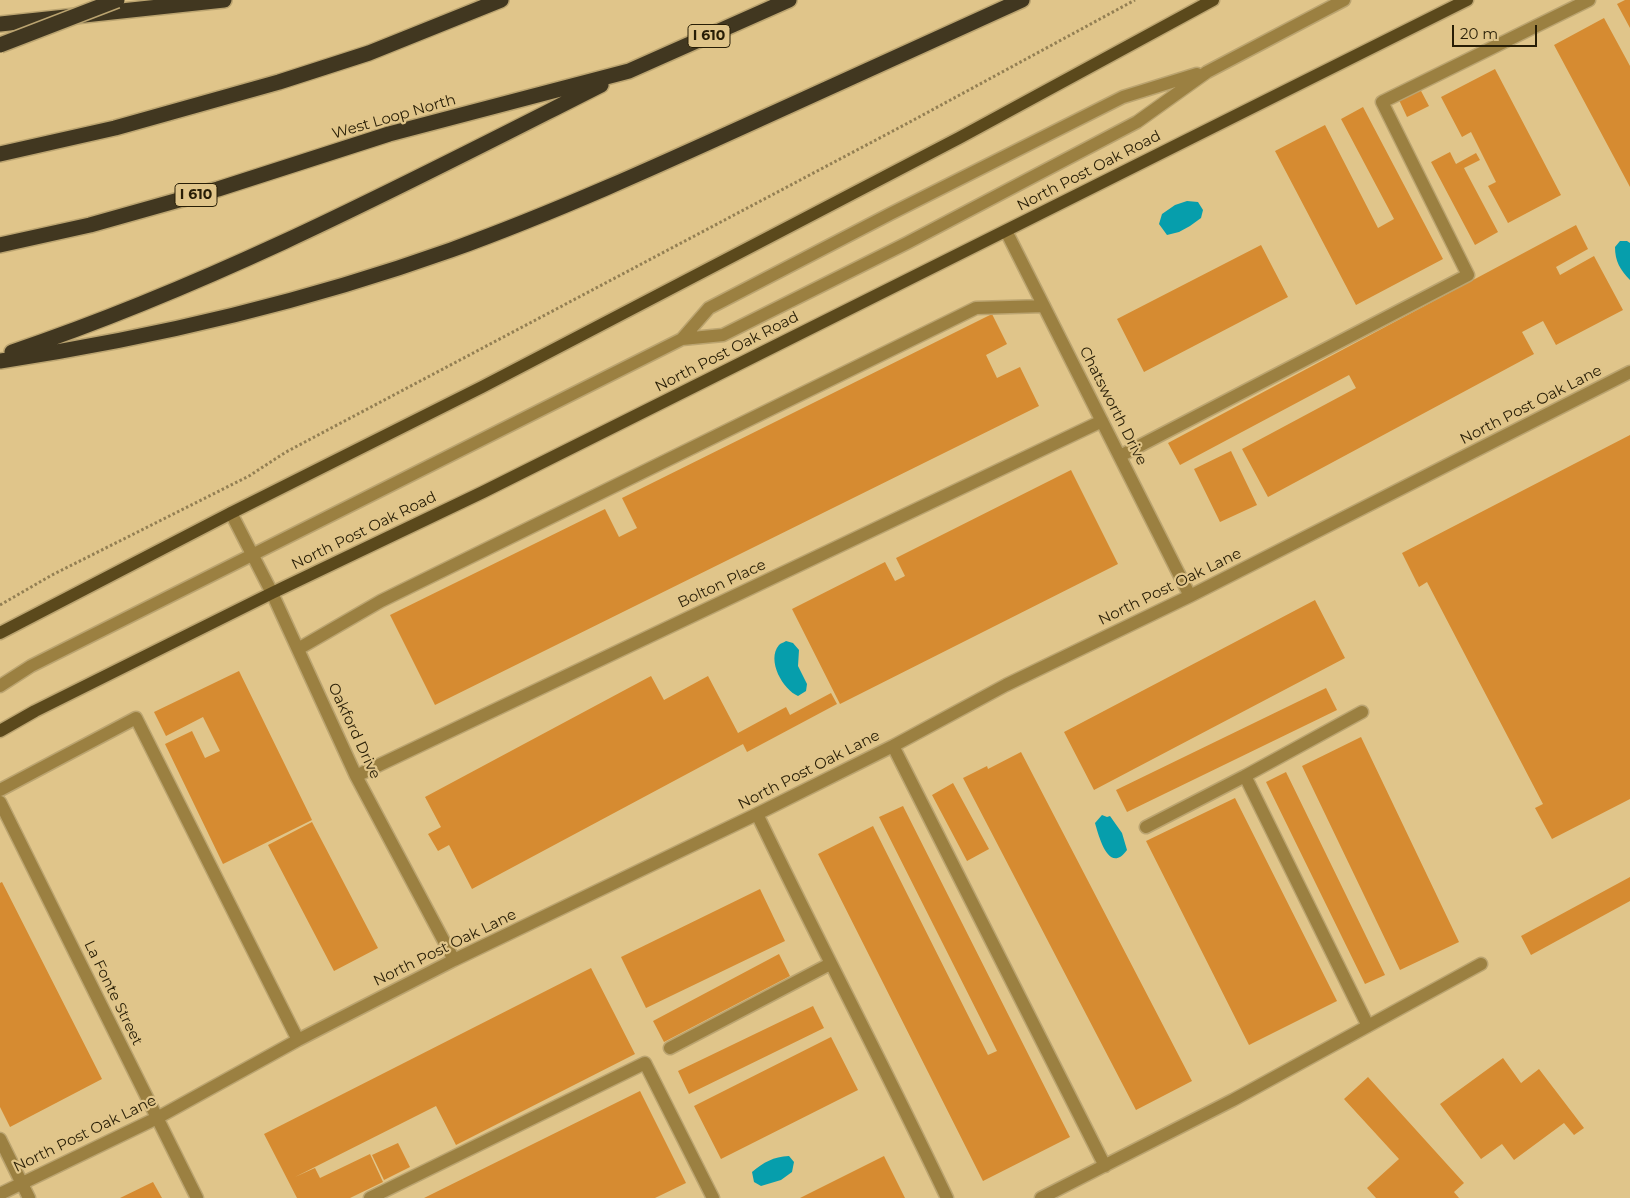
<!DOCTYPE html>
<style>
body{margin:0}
#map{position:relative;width:1630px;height:1198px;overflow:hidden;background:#e0c58a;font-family:Montserrat,sans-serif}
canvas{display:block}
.scale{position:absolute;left:1452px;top:25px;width:85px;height:22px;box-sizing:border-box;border:2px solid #281e06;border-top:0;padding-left:6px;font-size:15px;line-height:18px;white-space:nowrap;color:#281e06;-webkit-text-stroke:4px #e0c58a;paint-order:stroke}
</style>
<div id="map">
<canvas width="1630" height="1198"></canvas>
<div class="scale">20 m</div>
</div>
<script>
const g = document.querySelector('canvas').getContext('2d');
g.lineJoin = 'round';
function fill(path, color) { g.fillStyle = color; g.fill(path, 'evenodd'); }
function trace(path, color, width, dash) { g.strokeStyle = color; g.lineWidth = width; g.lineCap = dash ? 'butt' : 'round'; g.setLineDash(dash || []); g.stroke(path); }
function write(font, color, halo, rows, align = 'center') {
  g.font = font + ' Montserrat,sans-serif'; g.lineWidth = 4.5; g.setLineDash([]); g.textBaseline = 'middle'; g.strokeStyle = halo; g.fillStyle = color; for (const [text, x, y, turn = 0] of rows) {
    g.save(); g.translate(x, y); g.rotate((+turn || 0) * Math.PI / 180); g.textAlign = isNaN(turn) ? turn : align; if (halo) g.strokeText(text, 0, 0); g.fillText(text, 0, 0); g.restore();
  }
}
fill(new Path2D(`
 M1187,201L1198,202L1203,210L1201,218L1190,226L1179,232L1167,235L1159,224L1162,214L1175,205Z
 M1620,241H1627L1630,243V280C1620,270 1615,261 1615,247Z
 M786,641L793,643L799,650L798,666L807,684L806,691L798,696C783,690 766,660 779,645C781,643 783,643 786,641Z
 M1102,815L1107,817L1110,816L1122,833L1127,850C1109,875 1099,837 1095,823Z
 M789,1156L794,1162L792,1172L781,1180L761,1186L754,1182L752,1172C764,1162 773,1157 789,1156Z`), '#069eac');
fill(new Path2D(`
 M1625,0H1630V28L1617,4Z
 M1604,18L1630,66V187L1554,45Z
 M1495,69L1561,195L1508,223L1488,186L1496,182L1471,132L1462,137L1441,97Z
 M1420,89L1429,106L1407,117L1399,100Z
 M1363,107L1443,259L1356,305L1275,151L1325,125L1378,228L1394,219L1341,119Z
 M1450,152L1456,164L1476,153L1480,160L1464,168L1498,232L1475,245L1431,162Z
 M1576,225L1588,249L1556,267L1560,275L1594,256L1623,310L1556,345L1543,321L1522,332L1534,354L1268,497L1242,449L1356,388L1349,375L1180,465L1168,443Z
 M1261,245L1288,297L1144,372L1117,319Z
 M992,314L1007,344L986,355L997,378L1020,367L1039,406L435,705L390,615L605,509L619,537L637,528L622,498Z
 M1630,435V799L1552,839L1535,808L1543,804L1427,582L1419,587L1402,553Z
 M1231,451L1257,505L1220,522L1194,469Z
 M1071,470L1118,564L840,704L792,609L885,562L895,581L905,576L896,558Z
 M1315,600L1345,658L1094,790L1064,732Z
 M239,671L312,820L223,864L165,744L192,731L205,758L220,751L203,717L166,736L154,712Z
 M651,676L664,700L708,676L738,733L786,707L790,715L831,693L837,704L747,752L743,744L472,889L449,845L438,851L428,834L441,827L425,797Z
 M1326,688L1337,710L1127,812L1116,790Z
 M1361,737L1459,942L1400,970L1302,766Z
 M1021,752L1192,1081L1136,1110L963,778L987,766L988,769Z
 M1286,772L1385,975L1365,984L1266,782Z
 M953,783L989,849L967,861L932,795Z
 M1235,798L1337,1001L1249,1045L1146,841Z
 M903,806L1070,1137L983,1181L818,854L873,826L988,1055L997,1051L879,817Z
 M312,822L378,948L334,971L268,845Z
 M1630,877V901L1531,955L1521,936Z
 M2,882L102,1079L10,1127L0,1107V883Z
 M760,889L785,941L646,1008L621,957Z
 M779,954L790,976L664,1042L653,1021Z
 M591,968L635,1054L456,1145L436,1106L295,1177L315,1168L320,1178L370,1154L383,1182L350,1198H297L264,1134Z
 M813,1006L824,1028L689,1094L678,1071Z
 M831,1037L858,1090L721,1159L694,1106Z
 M1503,1058L1521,1083L1539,1069L1584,1128L1574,1135L1564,1123L1514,1160L1502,1144L1481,1159L1440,1104Z
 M1368,1077L1464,1183L1454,1192L1459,1198H1376L1367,1188L1399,1159L1344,1099Z
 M640,1091L686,1183L655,1198H424Z
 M398,1143L410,1167L384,1180L372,1155Z
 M884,1156L905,1198H800Z
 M153,1182L162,1198H120Z`), '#d68b31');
const minor = new Path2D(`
 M1006,231L1190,596
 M682,339L709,308L890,214L1123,97L1197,74
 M1120,456L1468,275L1382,102L1589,0
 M231,513L272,593L356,776L454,960
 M298,649L381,601L976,308L1044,306
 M0,686L31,666L682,339L723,335L907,243L1137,122L1207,72L1344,0
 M893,746L1105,1166
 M356,776L1102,421
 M1245,776L1368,1026
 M0,790L136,718L298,1040
 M0,802L197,1198
 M757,814C819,943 886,1069 947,1198
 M1146,827L1245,776L1362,712
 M670,1048L830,964
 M0,1139L29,1198
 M0,1194L157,1118L298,1040L454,960L757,814L893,746L1006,685L1190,596L1630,372
 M370,1198L645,1063L713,1198
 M1041,1198L1233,1100L1481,964`);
const major = new Path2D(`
 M0,633L231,513L482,387L959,138L1213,0
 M0,731L35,711L272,593L483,492L1467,0`);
const highway = new Path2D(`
 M0,24L224,0
 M0,154L115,128L279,82L369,53L501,0
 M0,245L90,225L218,189L389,134L629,71L789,0
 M12,352C217,283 409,182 601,85
 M0,361C153,338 305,302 451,250C556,212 657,166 758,120C846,80 934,40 1022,0`);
trace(minor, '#bba470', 15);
trace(major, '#bba470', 15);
trace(highway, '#bba470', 18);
trace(new Path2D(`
 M0,605L52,575L249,476L286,452L908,123L1135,0`), '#937f53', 3, [2.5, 2.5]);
trace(minor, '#9b8041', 12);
trace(major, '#5b491c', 12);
trace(highway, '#413720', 15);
const highwayBridge = new Path2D(`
 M0,45L117,0`);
trace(highwayBridge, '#bba470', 18, []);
trace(highwayBridge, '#413720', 15);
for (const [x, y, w] of [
 [709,36,42],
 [196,195,42]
]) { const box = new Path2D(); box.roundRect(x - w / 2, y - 11.5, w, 23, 4); g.fillStyle = '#e0c58a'; g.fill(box); trace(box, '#281e06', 1); }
write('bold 14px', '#281e06', null, [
 ["I 610",709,36],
 ["I 610",196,195]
]);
write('15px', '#281e06', '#e0c58a', [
 ["West Loop North",394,117,-16],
 ["North Post Oak Road",1089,171,-27],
 ["North Post Oak Road",727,352,-27],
 ["North Post Oak Lane",1531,405,-27],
 ["Chatsworth Drive",1113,406,63],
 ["North Post Oak Road",364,531,-26],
 ["Bolton Place",722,584,-25],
 ["North Post Oak Lane",1170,587,-26],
 ["Oakford Drive",354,731,65],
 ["North Post Oak Lane",809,770,-27],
 ["North Post Oak Lane",445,948,-26],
 ["La Fonte Street",113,993,64],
 ["North Post Oak Lane",85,1134,-26]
]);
</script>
